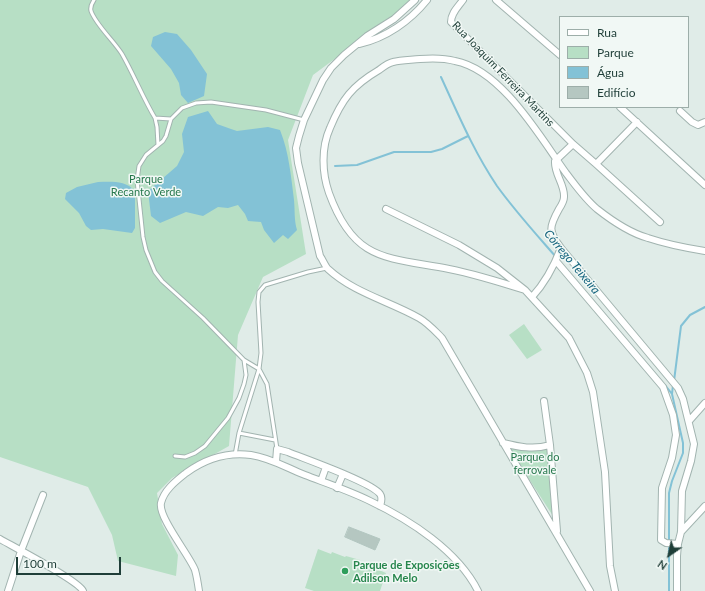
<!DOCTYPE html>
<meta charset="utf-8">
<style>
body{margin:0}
#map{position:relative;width:705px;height:591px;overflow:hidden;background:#e0ece8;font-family:Lato,sans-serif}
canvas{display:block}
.legend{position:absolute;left:559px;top:16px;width:130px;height:92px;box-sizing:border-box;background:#f1f8f5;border:1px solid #9daea9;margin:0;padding:5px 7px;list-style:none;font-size:12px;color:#1f3e38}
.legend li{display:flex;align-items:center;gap:8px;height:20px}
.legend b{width:20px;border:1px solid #9daea9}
.north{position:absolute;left:649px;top:535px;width:40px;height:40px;-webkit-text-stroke:3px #f1f8f5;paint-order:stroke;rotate:214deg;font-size:11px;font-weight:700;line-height:16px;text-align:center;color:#1f3e38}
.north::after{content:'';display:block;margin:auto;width:14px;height:18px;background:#1f3e38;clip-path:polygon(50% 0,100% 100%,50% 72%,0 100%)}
.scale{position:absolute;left:16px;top:557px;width:105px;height:18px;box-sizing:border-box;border:2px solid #1f3e38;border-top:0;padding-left:5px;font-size:12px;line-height:14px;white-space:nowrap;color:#1f3e38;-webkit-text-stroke:3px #f1f8f5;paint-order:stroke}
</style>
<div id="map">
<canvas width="705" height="591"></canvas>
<ul class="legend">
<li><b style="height:5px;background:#fff"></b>Rua</li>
<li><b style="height:11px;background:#b7dfc5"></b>Parque</li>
<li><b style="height:11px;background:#83c2d6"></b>Água</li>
<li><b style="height:11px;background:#b5c7c1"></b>Edifício</li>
</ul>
<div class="north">N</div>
<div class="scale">100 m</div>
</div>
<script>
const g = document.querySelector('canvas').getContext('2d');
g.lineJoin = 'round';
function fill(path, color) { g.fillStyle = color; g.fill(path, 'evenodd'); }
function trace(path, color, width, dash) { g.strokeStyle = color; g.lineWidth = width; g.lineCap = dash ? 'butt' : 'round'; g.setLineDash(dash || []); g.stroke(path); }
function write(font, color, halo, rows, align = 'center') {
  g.font = font + ' Lato,sans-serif'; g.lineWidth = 3; g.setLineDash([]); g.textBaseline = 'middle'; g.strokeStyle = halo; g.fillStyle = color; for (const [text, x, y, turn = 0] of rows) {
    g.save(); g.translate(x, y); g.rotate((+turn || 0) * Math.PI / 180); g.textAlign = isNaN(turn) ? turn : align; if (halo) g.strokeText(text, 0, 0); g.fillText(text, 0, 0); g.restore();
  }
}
fill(new Path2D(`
 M0,0H414L313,75L288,140L306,254L263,277L238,335L229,446L172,478L157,493L162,524L178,555L176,576L118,561L112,535L88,487L0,457Z
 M524,324L542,350L527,359L509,335Z
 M509,448L547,450L553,516Z
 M318,549L331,554L332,552L345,557L346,556L360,560V562L386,573L380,591H314L305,588Z`), '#b7dfc5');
fill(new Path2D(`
 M165,32L177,34L191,50L207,74L204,96L188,103L181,95L179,83L171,69L151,46L153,37Z
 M208,111L217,124L231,129L237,131L268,127L280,130C289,152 291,177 294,200C295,210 294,220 297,230L288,239L283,235L274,243L264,230L261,222L248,221L245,214L238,205L228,208L218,207L203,216L186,212L160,223L151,216L148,191L177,166L184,152L182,134L188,117Z
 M98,182C111,182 125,180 135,191V228L132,233L103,229L91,230L86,226L79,213L65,199L66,193L77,187Z`), '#83c2d6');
trace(new Path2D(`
 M441,77C458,114 474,152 497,186C515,211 536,234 556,257
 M335,166L357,165L394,152H431L442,149L468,136
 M143,190L148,191
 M674,381L681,326L690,315L705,307
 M665,385L672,394
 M669,591V493L672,481L683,453V443L672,394L673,385`), '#83c2d6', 2);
const building = new Path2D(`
 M349,527L380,539L375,550L345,537Z`);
fill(building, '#b5c7c1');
trace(building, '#b2c6c0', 1);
const lane = new Path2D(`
 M94,0C92,3 90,7 91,11C96,25 114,41 122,54C134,75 143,98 155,118L171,119L182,108L196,103L211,102L266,110L304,120
 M155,118L157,127L158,145
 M171,119L166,136L163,141L146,155L139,166L137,180L143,237L146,250L155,272L162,281L203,318L244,360L246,375L244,384L239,398L228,418L205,446L195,453L185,457L175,456
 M244,360L259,369L267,384L277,449
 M239,433L275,440
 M235,455L239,433L259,369L261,353L258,302L259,292L265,285L308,272L327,268`);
const street = new Path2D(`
 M415,0L394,19L367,36L344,55L331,68L323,80L304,120L299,136L296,148L298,163L320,256C323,260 325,266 328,269C354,293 389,301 419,318C428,323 435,331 442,338L590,591
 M463,0C458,7 451,13 451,22L573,144L596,164L660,222
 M496,0L560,55
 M359,44C386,38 410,21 427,0
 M620,107L705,185
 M680,111L692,122L698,125L705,122
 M596,164L637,122
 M386,209L459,245L497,268L525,290L569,338L587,373L593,392L605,472L610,566L615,591
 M561,248L678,388L683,399L694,444L691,461L682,491L681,532L678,544L677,556V591
 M556,261L663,387L673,415L676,435L672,458L662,488L661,540L666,543L678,544
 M525,290C500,282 474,274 449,269C386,257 354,262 329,193C322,173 321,148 330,128C342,99 352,86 379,70C383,67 388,63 393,62C401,60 411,60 420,59C432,58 444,58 455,61C502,70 540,137 566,173C576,186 585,199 597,209C611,220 630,233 648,238C666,244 686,248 705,251
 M532,297C545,283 554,266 561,248C548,231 549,227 559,209C561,206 564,201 564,197C565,185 554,174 555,161L573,144
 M544,401L550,445L557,531
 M689,421L705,403
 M503,443C519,447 534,450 550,445
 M276,462L277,449L288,452C305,459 371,482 380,494C383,498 381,502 380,506
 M321,481L326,467
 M337,488L343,474
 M681,532L705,506
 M0,539C14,547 79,581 83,591
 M8,591L21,551L43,495
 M199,591C198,584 197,577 195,570C189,555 158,517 161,503C164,490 176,481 186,473C205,459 228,452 251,455C271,458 287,468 305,475C326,483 350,491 370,501C410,520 458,551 478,591`);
trace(lane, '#a2b4b0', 5);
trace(street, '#a2b4b0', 8);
trace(lane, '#fff', 3);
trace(street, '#fff', 6);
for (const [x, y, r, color] of [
 [345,571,4,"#2e9e5b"]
]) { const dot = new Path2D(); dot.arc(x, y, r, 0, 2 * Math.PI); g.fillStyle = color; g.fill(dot); trace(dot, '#f1f8f5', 1.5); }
write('11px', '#1f3e38', '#f1f8f5', [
 ["Rua Joaquim Ferreira Martins",503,74,46]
]);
write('11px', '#26784d', '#f1f8f5', [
 ["Parque",146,179],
 ["Recanto Verde",146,192],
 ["Parque do",535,457],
 ["ferrovale",535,470]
]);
write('bold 11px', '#27864d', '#f1f8f5', [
 ["Parque de Exposições",353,565],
 ["Adilson Melo",353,578]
], 'left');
write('italic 12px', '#15647e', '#f1f8f5', [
 ["Córrego Teixeira",572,262,50]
]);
</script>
